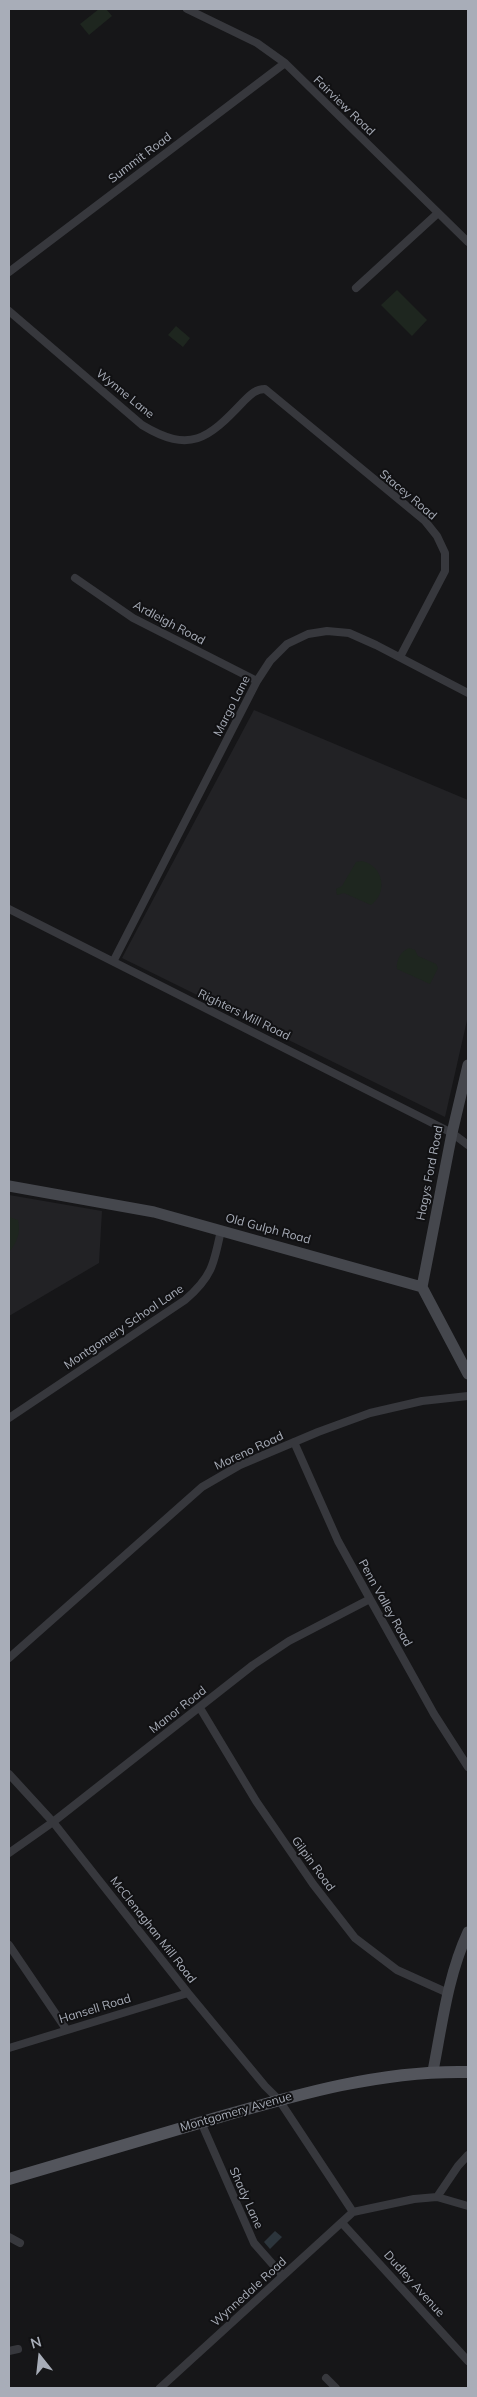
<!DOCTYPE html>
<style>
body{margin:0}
#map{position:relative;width:477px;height:2397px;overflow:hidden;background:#161618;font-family:Mulish,sans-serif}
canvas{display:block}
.frame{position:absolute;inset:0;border:10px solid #a8adb8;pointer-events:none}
.north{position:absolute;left:15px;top:2332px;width:50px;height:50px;-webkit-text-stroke:4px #111113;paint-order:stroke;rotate:344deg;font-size:14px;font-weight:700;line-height:20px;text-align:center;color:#a8adb8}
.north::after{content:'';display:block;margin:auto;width:18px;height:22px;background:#a8adb8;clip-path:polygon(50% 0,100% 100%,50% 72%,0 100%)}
</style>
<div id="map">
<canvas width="477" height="2397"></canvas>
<div class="frame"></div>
<div class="north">N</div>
</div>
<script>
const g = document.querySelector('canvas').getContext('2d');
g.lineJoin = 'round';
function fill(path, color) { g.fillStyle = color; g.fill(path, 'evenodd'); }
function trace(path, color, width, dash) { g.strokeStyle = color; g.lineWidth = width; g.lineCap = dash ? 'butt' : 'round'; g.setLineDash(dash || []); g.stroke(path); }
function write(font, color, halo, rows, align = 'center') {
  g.font = font + ' Mulish,sans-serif'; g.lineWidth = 4; g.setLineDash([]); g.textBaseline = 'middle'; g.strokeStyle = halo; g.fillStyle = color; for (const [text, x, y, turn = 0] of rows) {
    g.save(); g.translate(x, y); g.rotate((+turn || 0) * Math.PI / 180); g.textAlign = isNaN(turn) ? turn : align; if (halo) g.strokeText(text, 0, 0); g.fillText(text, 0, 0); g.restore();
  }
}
fill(new Path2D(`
 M254,710L468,800V1016L445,1117L122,958Z
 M9,1195L102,1211L99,1263L9,1316Z`), '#222225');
fill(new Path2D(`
 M99,9H106L112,16L89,35L80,24Z
 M397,290L427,320L412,336L381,305Z
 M176,326L190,338L183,347L168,335Z
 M362,861C384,866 388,893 371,905L344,893L337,895L336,889L342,886L356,862Z
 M409,948L415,950L418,956L436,964L438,968L430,984L397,969C396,960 401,951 409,948Z
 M9,1217L18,1220C21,1232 17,1243 9,1252Z`), '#1e261f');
fill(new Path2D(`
 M275,2231L282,2237L270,2249L264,2242Z`), '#2c353c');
trace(new Path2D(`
 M187,9L257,43L285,63L468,242
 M9,272L285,63
 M356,288L438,213
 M9,311L142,425C190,454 208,439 243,402C250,395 255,389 265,389L425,521L437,536L445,553V571L400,657
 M75,578L133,618L257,681
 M9,909L452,1133L468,1145
 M114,960L257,681L270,661L287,644L308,634L327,631L349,633L376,645L468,693
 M9,1418L185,1300C212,1277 214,1264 221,1230
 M294,1442L338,1541L370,1599L434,1714L468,1767
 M9,1658L202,1487L240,1465L318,1432L370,1413L422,1401L468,1396
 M200,1708L256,1801L313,1884L355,1938L397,1970L448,1993
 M9,1774L53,1822L188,1993L265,2086L279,2100L353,2212
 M9,1853L53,1822L253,1665L289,1641L370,1599
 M9,1945L66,2029
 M9,2048L188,1993
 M201,2122L254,2243L283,2276
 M437,2197L458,2166L468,2155
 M342,2223L468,2361
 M9,2237L20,2243
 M9,2351L18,2349
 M326,2378L336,2388
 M160,2388L353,2212L414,2199L437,2197L468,2206`), '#37383d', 8);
trace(new Path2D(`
 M9,1186L154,1212L422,1287L468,1374
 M422,1287L452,1133L468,1065
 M433,2071C442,2025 448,1975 468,1932`), '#45474d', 11);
trace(new Path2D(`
 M9,2179C78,2158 147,2138 216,2118C299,2094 382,2070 468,2072`), '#53555c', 12);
write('12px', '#a8adb8', '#111113', [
 ["Fairview Road",344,106,44],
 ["Summit Road",140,158,-37],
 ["Wynne Lane",125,394,39],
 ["Stacey Road",408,495,40],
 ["Ardleigh Road",169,623,28],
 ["Margo Lane",232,706,-63],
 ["Righters Mill Road",244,1015,26],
 ["Hagys Ford Road",430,1173,-79],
 ["Old Gulph Road",268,1229,15],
 ["Montgomery School Lane",124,1327,-34],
 ["Moreno Road",249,1451,-25],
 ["Penn Valley Road",385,1603,61],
 ["Manor Road",178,1710,-38],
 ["Gilpin Road",313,1864,54],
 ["McClenaghan Mill Road",153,1930,52],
 ["Hansell Road",95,2009,-17],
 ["Montgomery Avenue",236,2112,-16],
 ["Shady Lane",246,2198,66],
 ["Dudley Avenue",414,2284,48],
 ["Wynnedale Road",249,2292,-42]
]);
</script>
